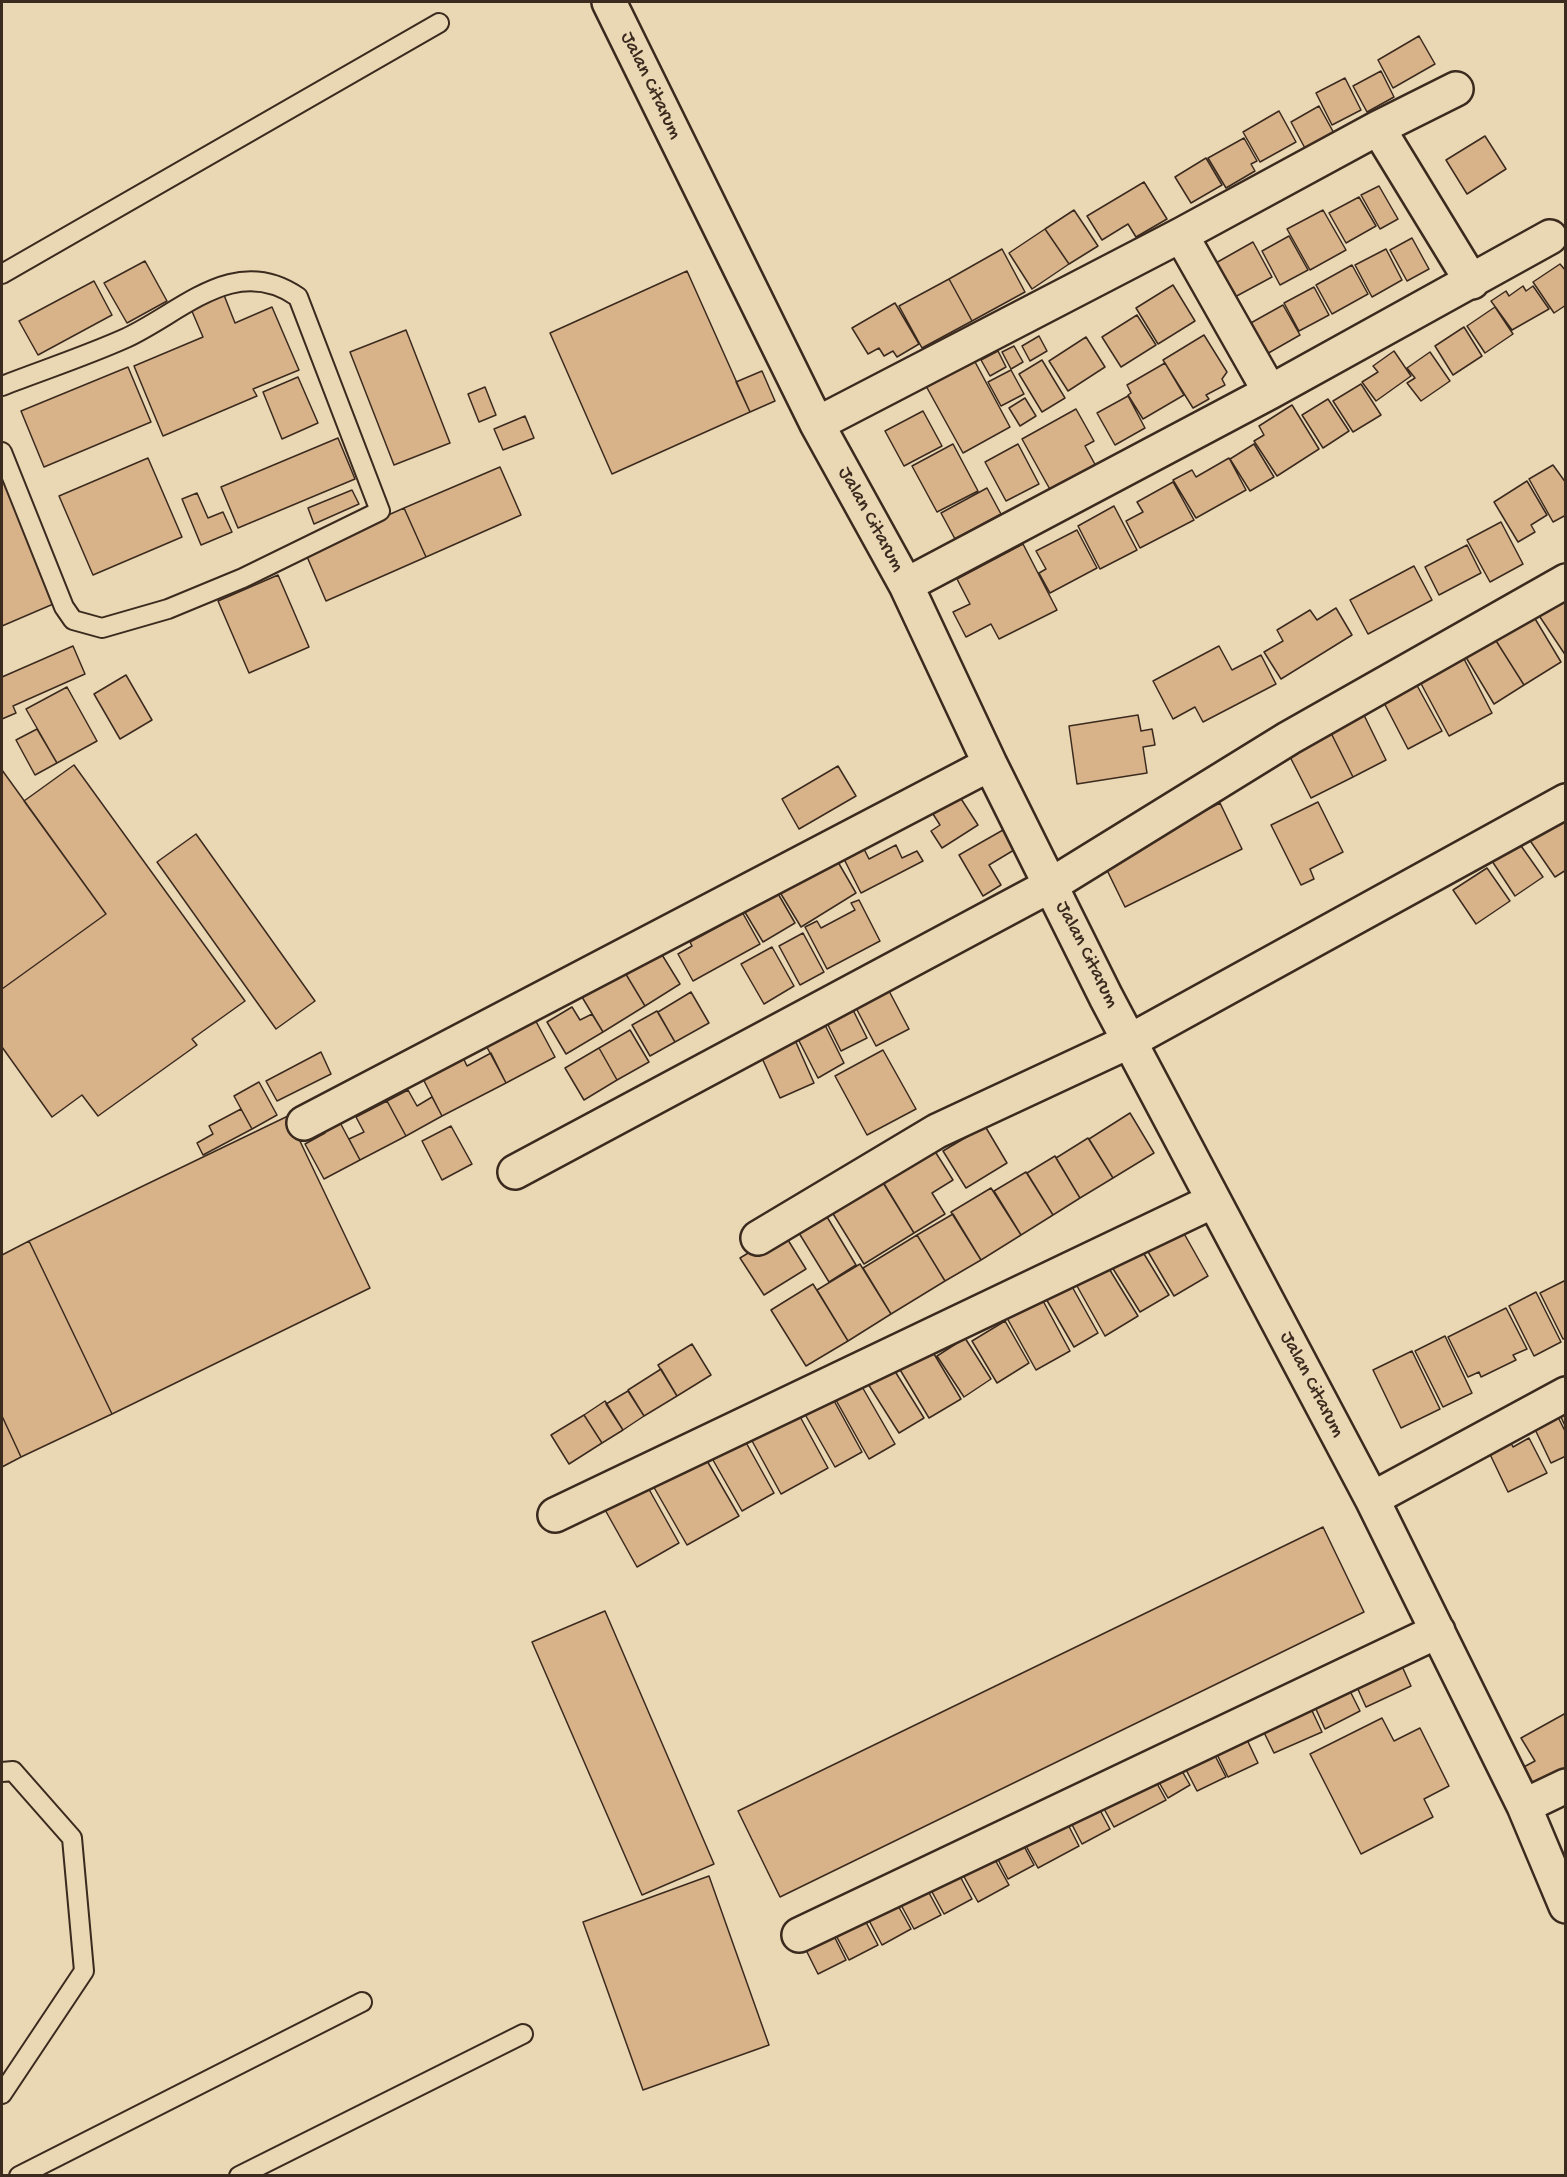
<!DOCTYPE html>
<style>
body{margin:0}
#map{position:relative;width:1567px;height:2177px;overflow:hidden;background:#ead7b4;font-family:"Gochi Hand",sans-serif}
canvas{display:block}
.frame{position:absolute;inset:0;border:3px solid #3b2a1e;pointer-events:none}
</style>
<div id="map">
<canvas width="1567" height="2177"></canvas>
<div class="frame"></div>
</div>
<script>
const g = document.querySelector('canvas').getContext('2d');
g.lineJoin = 'round';
function fill(path, color) { g.fillStyle = color; g.fill(path, 'evenodd'); }
function trace(path, color, width, dash) { g.strokeStyle = color; g.lineWidth = width; g.lineCap = dash ? 'butt' : 'round'; g.setLineDash(dash || []); g.stroke(path); }
function write(font, color, halo, rows, align = 'center') {
  g.font = font + ' "Gochi Hand",sans-serif'; g.lineWidth = 4.5; g.setLineDash([]); g.textBaseline = 'middle'; g.strokeStyle = halo; g.fillStyle = color; for (const [text, x, y, turn = 0] of rows) {
    g.save(); g.translate(x, y); g.rotate((+turn || 0) * Math.PI / 180); g.textAlign = isNaN(turn) ? turn : align; if (halo) g.strokeText(text, 0, 0); g.fillText(text, 0, 0); g.restore();
  }
}
const building = new Path2D(`
 M1419,36L1435,64L1393,88L1378,60Z
 M1381,71L1394,97L1367,112L1353,86Z
 M1345,78L1361,110L1332,125L1316,93Z
 M1319,106L1335,135L1307,152L1291,122Z
 M1279,111L1296,142L1260,162L1243,132Z
 M1485,136L1506,169L1467,194L1446,160Z
 M1244,138L1257,161L1251,164L1255,171L1226,188L1208,158Z
 M1206,158L1222,185L1191,203L1175,177Z
 M1144,182L1167,219L1136,237L1128,224L1102,240L1087,216Z
 M1379,186L1398,219L1380,229L1361,195Z
 M1359,197L1376,226L1346,243L1329,213Z
 M1074,210L1098,246L1069,264L1045,229Z
 M1323,210L1346,250L1310,270L1287,229Z
 M1045,229L1069,264L1032,289L1009,253Z
 M1289,236L1308,270L1280,285L1262,251Z
 M1412,238L1429,269L1407,281L1390,250Z
 M1253,242L1272,277L1233,298L1214,264Z
 M1002,249L1025,292L972,321L949,279Z
 M1386,249L1402,280L1372,297L1355,265Z
 M145,261L167,301L127,323L104,283Z
 M1560,264L1566,271V305L1554,313L1533,282Z
 M1352,265L1368,294L1332,314L1316,285Z
 M687,271L750,412L612,474L550,333Z
 M949,279L972,321L922,348L899,306Z
 M94,281L112,315L38,355L19,321Z
 M1173,285L1195,321L1158,344L1136,308Z
 M1523,286L1526,291L1533,286L1549,309L1512,330L1491,301L1506,291L1509,296Z
 M1314,287L1329,315L1299,331L1284,303Z
 M224,295L235,323L272,307L299,370L253,389L257,396L163,436L134,366L203,337L191,309Z
 M895,303L919,344L897,357L893,351L884,356L879,348L868,354L852,328Z
 M1283,305L1300,335L1265,355L1249,324Z
 M1495,307L1513,334L1485,353L1467,326Z
 M1137,315L1156,345L1121,367L1102,337Z
 M1464,327L1482,356L1453,375L1435,346Z
 M406,330L450,443L394,465L350,352Z
 M1204,335L1227,372L1222,379L1225,385L1206,395L1209,399L1193,408L1163,360Z
 M1039,336L1047,351L1030,361L1022,346Z
 M1086,337L1105,367L1068,391L1049,361Z
 M1014,346L1023,362L1011,369L1002,352Z
 M998,351L1006,367L990,376L981,360Z
 M1394,351L1411,376L1376,401L1362,382L1378,372L1373,366Z
 M1430,352L1450,381L1421,401L1407,383L1415,378L1407,368Z
 M974,360L1010,427L963,453L926,386Z
 M1042,360L1065,398L1042,412L1019,374Z
 M1165,363L1184,395L1143,419L1128,395L1131,393L1127,385Z
 M128,367L151,422L44,467L21,411Z
 M1011,370L1024,394L1001,406L988,382Z
 M762,371L775,401L750,412L736,382Z
 M298,377L318,423L282,439L263,392Z
 M1361,384L1381,415L1353,432L1333,401Z
 M485,387L496,415L479,422L468,394Z
 M1128,396L1145,428L1115,445L1097,413Z
 M1025,398L1036,416L1020,426L1009,408Z
 M1328,399L1349,431L1323,448L1302,415Z
 M1292,405L1319,449L1277,476L1254,441L1264,435L1259,426Z
 M1076,409L1094,441L1085,446L1097,468L1052,493L1022,439Z
 M923,411L942,446L904,466L885,431Z
 M525,416L534,438L503,450L494,429Z
 M338,438L355,479L238,528L221,487Z
 M953,444L978,491L937,512L912,466Z
 M1018,444L1039,484L1006,501L985,462Z
 M1254,444L1274,477L1250,491L1230,459Z
 M148,458L182,537L93,575L59,496Z
 M1229,458L1246,490L1196,518L1173,480L1192,470L1196,477Z
 M1553,465L1566,483V515L1553,522L1529,479Z
 M500,467L521,515L426,557L404,508Z
 M2,472L58,602L2,626Z
 M1527,481L1547,515L1531,525L1535,532L1518,542L1494,502Z
 M1173,482L1194,520L1140,548L1126,521L1143,512L1137,502Z
 M987,488L1001,514L955,539L941,513Z
 M352,490L359,504L314,524L308,508Z
 M197,493L208,518L223,512L232,532L201,545L182,499Z
 M1114,506L1137,550L1100,569L1078,526Z
 M404,508L426,557L326,601L305,552Z
 M1501,522L1523,564L1490,582L1467,540Z
 M1077,530L1097,568L1050,593L1039,573L1046,569L1036,551Z
 M1023,544L1057,610L999,639L991,624L966,637L953,612L970,604L957,579Z
 M1467,545L1481,573L1439,595L1425,567Z
 M1414,566L1432,600L1368,634L1350,600Z
 M278,575L309,647L249,673L218,601Z
 M1566,592V656L1536,611Z
 M1336,608L1352,635L1281,679L1264,652L1283,641L1277,630L1310,610L1317,620Z
 M1531,612L1561,662L1524,685L1493,636Z
 M1493,636L1524,685L1494,704L1464,654Z
 M73,646L85,674L13,706L16,713L2,719V677Z
 M1219,646L1232,670L1261,655L1276,684L1203,722L1195,707L1173,719L1153,681Z
 M1462,655L1492,713L1449,736L1418,678Z
 M126,675L152,720L120,739L94,694Z
 M1414,680L1442,731L1408,749L1381,697Z
 M67,687L97,741L57,763L26,709Z
 M1361,709L1386,760L1353,777L1327,725Z
 M1138,715L1141,731L1152,729L1155,745L1143,747L1147,773L1077,784L1069,726Z
 M1327,725L1353,777L1311,798L1285,747Z
 M37,729L57,763L35,775L16,740Z
 M74,765L245,1001L192,1039L197,1045L98,1116L82,1095L52,1117L2,1047V989L106,914L24,801Z
 M838,766L856,796L799,829L782,799Z
 M2,770L106,914L2,989Z
 M956,791L978,825L942,848L931,831L940,825L933,814L946,806L942,800Z
 M1318,802L1343,852L1310,869L1314,879L1301,885L1271,825Z
 M1220,803L1242,849L1125,907L1103,862Z
 M1566,815V870L1555,877L1529,839Z
 M1003,830L1014,850L989,865L1001,885L983,896L959,855Z
 M196,834L315,1001L276,1029L157,862Z
 M1519,843L1543,877L1515,896L1492,861Z
 M896,845L902,858L917,851L923,861L861,893L844,859L864,849L869,859Z
 M831,850L856,893L801,927L775,884Z
 M1487,868L1510,901L1476,924L1453,890Z
 M773,885L795,923L763,942L740,904Z
 M859,900L880,941L827,969L805,927L817,921L821,928L855,910L851,903Z
 M736,901L760,944L693,981L678,954L692,946L690,942L723,924L717,913Z
 M803,933L824,972L800,985L779,946Z
 M656,945L680,984L645,1006L621,966Z
 M772,947L794,986L764,1004L741,964Z
 M621,966L645,1006L603,1032L579,992Z
 M888,989L909,1029L876,1046L855,1006Z
 M691,992L709,1023L675,1042L658,1012Z
 M572,1007L580,1020L592,1014L603,1032L566,1054L547,1022Z
 M852,1008L867,1038L841,1051L826,1021Z
 M657,1011L675,1042L650,1056L632,1025Z
 M531,1012L555,1057L506,1083L482,1038Z
 M824,1023L844,1063L818,1078L797,1037Z
 M630,1030L649,1062L617,1080L599,1048Z
 M791,1031L814,1083L780,1098L757,1047Z
 M599,1048L617,1080L584,1100L565,1068Z
 M883,1050L916,1109L867,1135L835,1076Z
 M460,1051L467,1066L491,1053L506,1083L442,1116L420,1073Z
 M321,1052L331,1074L277,1101L266,1081Z
 M259,1082L277,1115L252,1129L234,1096Z
 M408,1090L417,1106L432,1097L442,1116L406,1136L387,1101Z
 M387,1101L406,1136L360,1160L349,1139L364,1132L356,1117Z
 M241,1109L252,1129L203,1155L197,1143L213,1134L209,1126Z
 M1130,1113L1154,1153L1113,1178L1089,1139Z
 M336,1115L360,1160L324,1179L305,1144L325,1133L319,1123Z
 M288,1116L370,1288L112,1414L29,1241Z
 M451,1126L472,1164L442,1180L422,1141Z
 M985,1126L1007,1163L966,1188L943,1151Z
 M1088,1138L1113,1178L1080,1198L1056,1158Z
 M931,1145L953,1180L932,1193L945,1214L914,1233L880,1177Z
 M1055,1156L1080,1198L1053,1215L1027,1173Z
 M1026,1172L1053,1215L1021,1235L994,1191Z
 M877,1173L914,1233L864,1264L827,1204Z
 M991,1188L1021,1235L981,1260L951,1212Z
 M818,1202L856,1265L829,1282L791,1220Z
 M953,1214L981,1260L945,1281L917,1235Z
 M1182,1230L1208,1276L1174,1296L1147,1250Z
 M783,1232L806,1269L764,1295L740,1258Z
 M917,1235L945,1281L891,1314L863,1268Z
 M29,1241L112,1414L21,1457L2,1416V1255Z
 M1141,1249L1169,1295L1140,1312L1112,1267Z
 M860,1264L891,1314L848,1341L817,1290Z
 M1108,1267L1138,1316L1105,1336L1077,1286Z
 M1566,1280V1338L1563,1339L1540,1293Z
 M1070,1283L1098,1333L1074,1347L1045,1297Z
 M813,1284L848,1341L806,1366L771,1310Z
 M1536,1292L1561,1342L1534,1356L1509,1306Z
 M1042,1299L1070,1351L1036,1370L1007,1318Z
 M1506,1308L1527,1349L1513,1355L1516,1360L1481,1377L1479,1372L1468,1377L1448,1337Z
 M1005,1321L1029,1363L997,1383L972,1341Z
 M1445,1336L1472,1393L1443,1407L1415,1351Z
 M965,1338L991,1379L964,1397L937,1356Z
 M925,1339L961,1399L929,1418L893,1358Z
 M692,1344L711,1375L677,1396L658,1365Z
 M1412,1351L1440,1409L1401,1428L1373,1370Z
 M888,1360L924,1418L899,1433L863,1376Z
 M661,1369L677,1396L644,1416L628,1390Z
 M857,1378L895,1444L869,1459L832,1393Z
 M826,1386L862,1452L835,1467L798,1402Z
 M628,1391L644,1416L623,1430L606,1404Z
 M1566,1399V1428L1555,1404Z
 M605,1401L623,1430L602,1443L584,1415Z
 M792,1402L828,1468L781,1494L745,1428Z
 M1555,1411L1566,1433V1456L1551,1463L1532,1423Z
 M584,1415L602,1443L569,1464L551,1435Z
 M2,1416L21,1457L2,1467Z
 M738,1428L774,1493L742,1511L705,1446Z
 M1507,1435L1513,1447L1529,1438L1547,1473L1508,1492L1486,1446Z
 M699,1447L739,1516L687,1545L648,1477Z
 M641,1475L679,1543L637,1567L599,1499Z
 M1323,1527L1364,1612L780,1897L738,1811Z
 M605,1611L714,1864L642,1895L532,1642Z
 M1396,1653L1411,1686L1366,1707L1351,1674Z
 M1344,1679L1360,1711L1325,1729L1310,1696Z
 M1306,1698L1322,1732L1274,1753L1258,1720Z
 M1566,1713V1770L1529,1790L1518,1770L1535,1761L1521,1738Z
 M1382,1718L1394,1741L1420,1728L1449,1786L1424,1799L1433,1817L1361,1854L1310,1754Z
 M1241,1727L1258,1763L1228,1777L1211,1742Z
 M1209,1744L1226,1777L1197,1791L1180,1758Z
 M1174,1757L1190,1785L1168,1798L1152,1770Z
 M1149,1769L1166,1800L1114,1827L1097,1796Z
 M1093,1797L1110,1829L1082,1844L1065,1811Z
 M1061,1811L1079,1846L1038,1868L1019,1833Z
 M1017,1833L1034,1865L1008,1879L991,1846Z
 M988,1847L1009,1885L978,1902L957,1864Z
 M953,1863L972,1899L944,1914L925,1879Z
 M709,1876L769,2045L643,2090L583,1922Z
 M921,1878L941,1915L914,1929L894,1892Z
 M891,1893L911,1929L882,1945L863,1909Z
 M859,1909L878,1945L849,1960L830,1924Z
 M828,1924L846,1960L818,1974L800,1938Z`);
fill(building, '#d8b38a');
trace(building, '#3b2a1e', 1.5);
const lane = new Path2D(`
 M2,274L439,23
 M2,386C43,370 86,356 126,338C182,312 235,253 298,297L380,511L243,578L168,609L102,628L73,620L64,607L2,452
 M2,1772L13,1771L72,1838L84,1971L2,2094
 M19,2176L362,2002
 M239,2176L523,2034`);
const street = new Path2D(`
 M609,2L817,424L906,585L990,764L1106,997L1372,1499L1524,1806L1566,1906
 M1378,128L1456,89
 M1181,235L1270,392
 M817,424L1181,235L1378,128L1472,282
 M906,585L1270,392L1550,237
 M304,1123L990,764
 M515,1172L1051,885L1289,738L1566,581
 M758,1238L937,1131L1130,1041L1566,801
 M1372,1499L1566,1394
 M555,1515L1213,1201
 M1524,1806L1566,1786
 M799,1935L1438,1631`);
trace(lane, '#3b2a1e', 22);
trace(street, '#3b2a1e', 38);
trace(lane, '#ead7b4', 18);
trace(street, '#ead7b4', 33);
write('20px', '#3b2a1e', '#ead7b4', [
 ["Jalan Citarum",650,86,64],
 ["Jalan Citarum",870,520,61],
 ["Jalan Citarum",1086,955,63],
 ["Jalan Citarum",1311,1385,62]
]);
</script>
